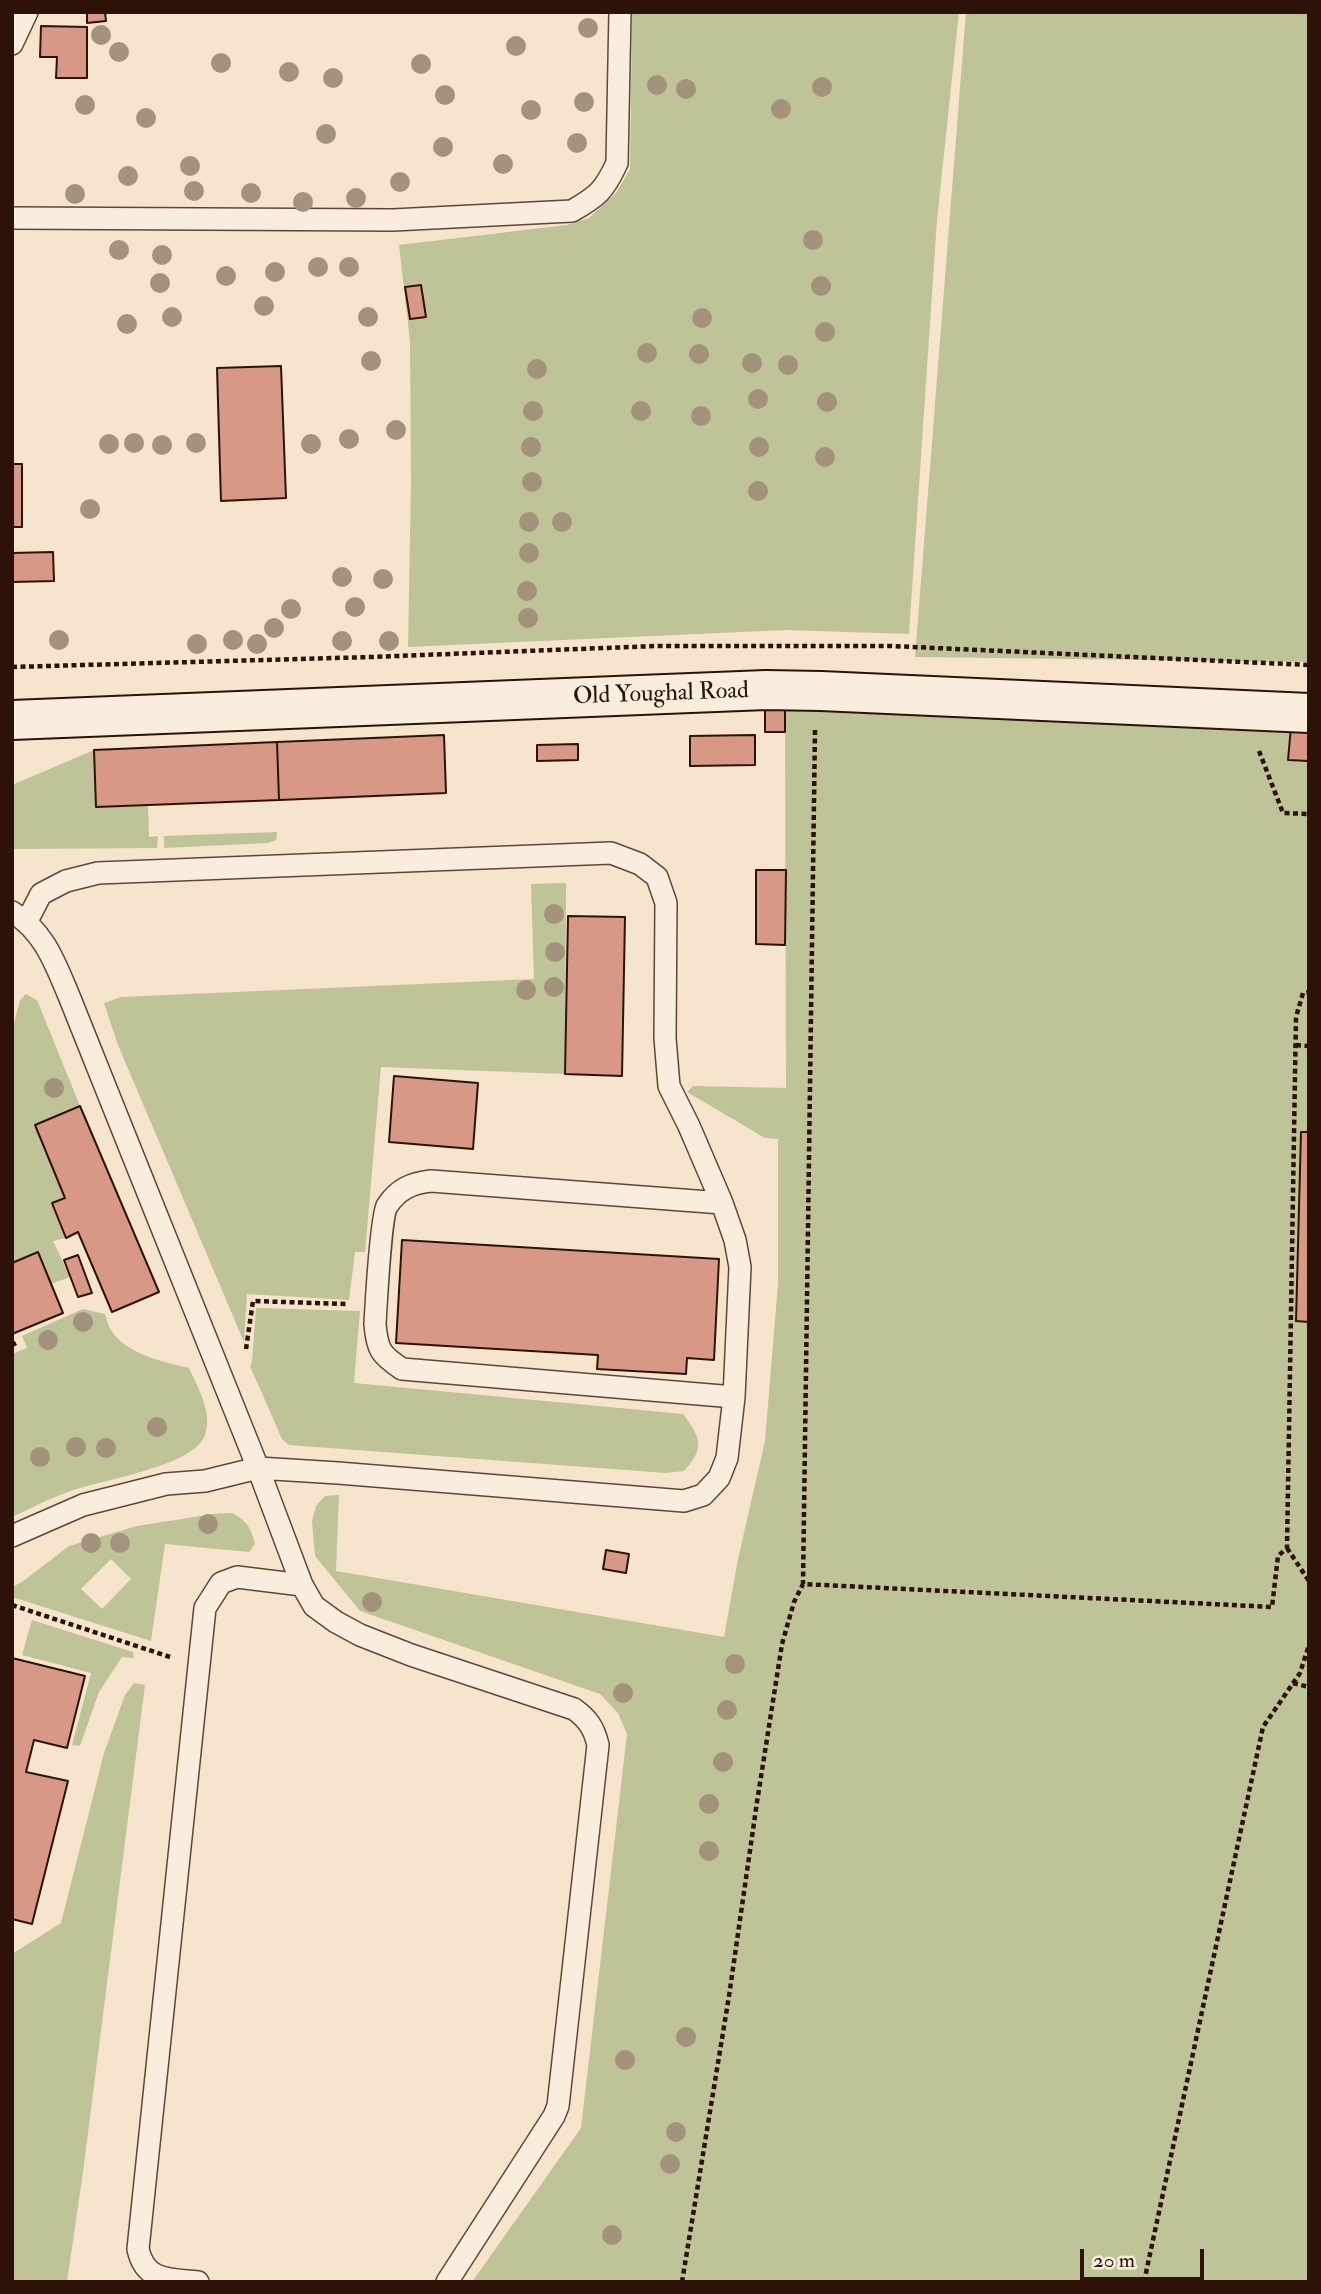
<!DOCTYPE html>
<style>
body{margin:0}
#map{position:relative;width:1321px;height:2294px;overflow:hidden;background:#f6e4cd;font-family:"IM FELL Double Pica",serif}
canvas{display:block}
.frame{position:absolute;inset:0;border:14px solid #2f1207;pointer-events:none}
.scale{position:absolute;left:1080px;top:2249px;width:124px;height:32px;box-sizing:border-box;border:4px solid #2f1207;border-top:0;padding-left:9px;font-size:21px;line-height:24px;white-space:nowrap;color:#2f1207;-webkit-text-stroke:5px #f9edde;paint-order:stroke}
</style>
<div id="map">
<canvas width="1321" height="2294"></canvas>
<div class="frame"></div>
<div class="scale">20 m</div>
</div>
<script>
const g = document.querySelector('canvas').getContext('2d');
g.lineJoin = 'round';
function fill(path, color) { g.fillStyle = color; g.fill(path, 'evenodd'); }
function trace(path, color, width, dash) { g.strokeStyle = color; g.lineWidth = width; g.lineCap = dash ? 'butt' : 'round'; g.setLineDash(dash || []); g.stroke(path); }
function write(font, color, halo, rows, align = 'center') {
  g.font = font + ' "IM FELL Double Pica",serif'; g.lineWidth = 5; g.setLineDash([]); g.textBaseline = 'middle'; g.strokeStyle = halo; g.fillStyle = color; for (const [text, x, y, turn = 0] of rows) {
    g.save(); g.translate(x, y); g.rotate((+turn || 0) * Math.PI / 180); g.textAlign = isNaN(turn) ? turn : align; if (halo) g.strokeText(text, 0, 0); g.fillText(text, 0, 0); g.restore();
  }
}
fill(new Path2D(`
 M632,12H959L937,220L909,634L786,630L408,647L411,480L410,341L399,245L567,225L589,218L616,193L630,169Z
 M966,12H1309V662L915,657Z
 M785,707L1309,729V2282H472L581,2128L627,1734L618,1713L600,1694L360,1611L315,1556L312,1521L316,1506L325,1496L339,1495L336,1571L724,1637L738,1559L765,1441L778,1284V1139L765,1138L687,1092L693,1086L786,1088Z
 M94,750L96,807L148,805L149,837L158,836L157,848L12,849V785Z
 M277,832L276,840L268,843L164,848V836Z
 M566,883L565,1074L381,1067L365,1252H355L349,1300L247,1294L244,1342L118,1045L104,1003L121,997L534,979L531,884Z
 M26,994L37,1000L80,1106L35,1125L65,1198L52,1204L66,1238L53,1241L70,1277L51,1284L38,1252L12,1263V1031L20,1000Z
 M256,1308L360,1311L354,1383L683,1414C701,1438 705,1448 684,1471L666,1473L289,1445L282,1439L250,1366L252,1362Z
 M83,1309L105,1314C107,1319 108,1326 111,1330C126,1354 163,1362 189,1368C198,1388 213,1413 205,1435C194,1467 99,1480 68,1492C50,1498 32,1508 14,1516L12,1354L27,1348L22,1336Z
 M232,1513C247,1521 251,1528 255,1544L249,1552L165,1544L151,1641L12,1597V1587L22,1582L69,1546L137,1526L213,1514ZM111,1559L131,1579L102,1609L81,1589Z
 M32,1620L133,1652L134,1658L122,1657L99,1692L80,1746L72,1745L91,1673L22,1655Z
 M134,1683L145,1685L83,2172L67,2282H12V1954L61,1923L104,1753L125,1695Z`), '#bec497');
const building = new Path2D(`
 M87,12H105L106,21L87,23Z
 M41,26L87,27V78H56L57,57H40Z
 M421,285L426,317L410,319L405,287Z
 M281,366L286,498L221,501L217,368Z
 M12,464H22V527H12Z
 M53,552L54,581L12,582V553Z
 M785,707V732H765V708Z
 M1291,727L1309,729V761L1288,760Z
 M444,735L446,793L279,800L277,742Z
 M755,735V765L690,766V736Z
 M277,742L279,800L96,807L94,750Z
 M578,744V760L537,761V745Z
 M756,870H786L785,945L756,944Z
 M568,916L625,917L622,1076L565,1074Z
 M394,1076L478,1083L473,1149L389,1142Z
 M80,1106L159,1292L112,1312L78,1232L66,1238L52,1203L65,1198L35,1125Z
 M1301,1132H1309V1322L1296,1321Z
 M402,1240L719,1259L714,1360L687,1358L686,1374L597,1369L598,1355L396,1343Z
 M38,1252L63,1313L12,1334V1263Z
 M78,1255L92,1293L78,1297L64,1260Z
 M606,1550L629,1554L626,1573L603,1569Z
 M12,1658L85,1676L67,1748L34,1740L26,1772L68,1781L32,1924L12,1919Z`);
fill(building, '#d79986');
trace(building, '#2f1207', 2);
const lane = new Path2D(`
 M12,44L27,12
 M12,218L393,220L572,211C598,196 604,191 617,163L620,12
 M12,912C44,931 55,963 69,996L258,1468L302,1585
 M722,1203L431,1181C412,1183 398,1189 387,1206C381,1216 376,1306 375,1324C377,1350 381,1355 402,1369L734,1397
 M12,1536L83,1505L166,1484L205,1481L258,1468L338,1473L684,1501L703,1495L719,1478L727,1458L734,1397L740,1267L735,1240L722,1203L689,1126L669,1086L665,1038L666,903L657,877L640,864L611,853L98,873L66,881L41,894L27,921
 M198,2282C170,2279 145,2282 138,2249L205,1608L221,1583L237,1577L302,1585L314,1606L336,1622L360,1635L411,1655L574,1709C588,1719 594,1728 598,1745L558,2106L554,2116L447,2282`);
const secondary = new Path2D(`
 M12,720L766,690L821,691L1309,713`);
trace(lane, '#614638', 24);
trace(secondary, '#2f1207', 42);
trace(new Path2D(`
 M12,667L371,657L656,646H891L1309,665
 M815,730L803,1584L1272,1607L1278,1556L1287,1548L1296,1017L1303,993L1309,992
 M1259,751L1283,813L1309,814
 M1296,1045L1309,1046
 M12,1345L16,1343
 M246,1349L253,1301L346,1304
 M1287,1548L1309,1581
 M12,1605L170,1657
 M1293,1683L1309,1687
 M682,2282L729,1996L757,1802L782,1644L794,1602L803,1584
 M1144,2282L1263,1727L1300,1673L1309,1645`), '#2f1207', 4.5, [5, 3.5]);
trace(lane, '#f9edde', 21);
trace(secondary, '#f9edde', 38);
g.fillStyle = '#a4937c';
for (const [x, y] of [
 [588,28],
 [101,35],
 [516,46],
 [119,52],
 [221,63],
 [421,64],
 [289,72],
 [333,78],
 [657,85],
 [822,87],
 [686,89],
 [445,95],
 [584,102],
 [85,105],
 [781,109],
 [531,110],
 [146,118],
 [326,134],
 [577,143],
 [443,147],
 [503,164],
 [190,166],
 [128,176],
 [400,182],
 [194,191],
 [251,193],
 [75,194],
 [356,198],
 [303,202],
 [813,240],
 [119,250],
 [162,255],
 [318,267],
 [349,267],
 [275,272],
 [226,276],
 [160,283],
 [821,286],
 [264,306],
 [172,317],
 [368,317],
 [702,318],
 [127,324],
 [825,332],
 [647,353],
 [699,354],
 [371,361],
 [752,363],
 [788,365],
 [537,369],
 [758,399],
 [827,402],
 [533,411],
 [641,411],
 [701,416],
 [396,430],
 [349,439],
 [134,443],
 [196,443],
 [109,444],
 [311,444],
 [162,445],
 [531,447],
 [759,447],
 [825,457],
 [532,482],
 [758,491],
 [90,509],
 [529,522],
 [562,522],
 [529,553],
 [342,577],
 [383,579],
 [527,591],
 [355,607],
 [291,609],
 [528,618],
 [274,628],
 [59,640],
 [233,640],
 [342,641],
 [389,641],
 [197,644],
 [257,644],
 [554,914],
 [555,952],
 [554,987],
 [526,990],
 [54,1088],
 [83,1322],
 [48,1340],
 [157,1427],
 [76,1447],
 [106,1448],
 [40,1457],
 [208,1524],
 [91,1543],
 [120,1543],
 [372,1602],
 [735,1664],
 [623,1693],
 [727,1710],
 [723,1762],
 [709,1804],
 [709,1851],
 [686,2037],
 [625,2060],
 [676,2132],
 [670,2164],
 [612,2235]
]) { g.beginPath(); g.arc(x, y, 10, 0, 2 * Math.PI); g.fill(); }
write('24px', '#2f1207', '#f9edde', [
 ["Old Youghal Road",661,695,-2]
]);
</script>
